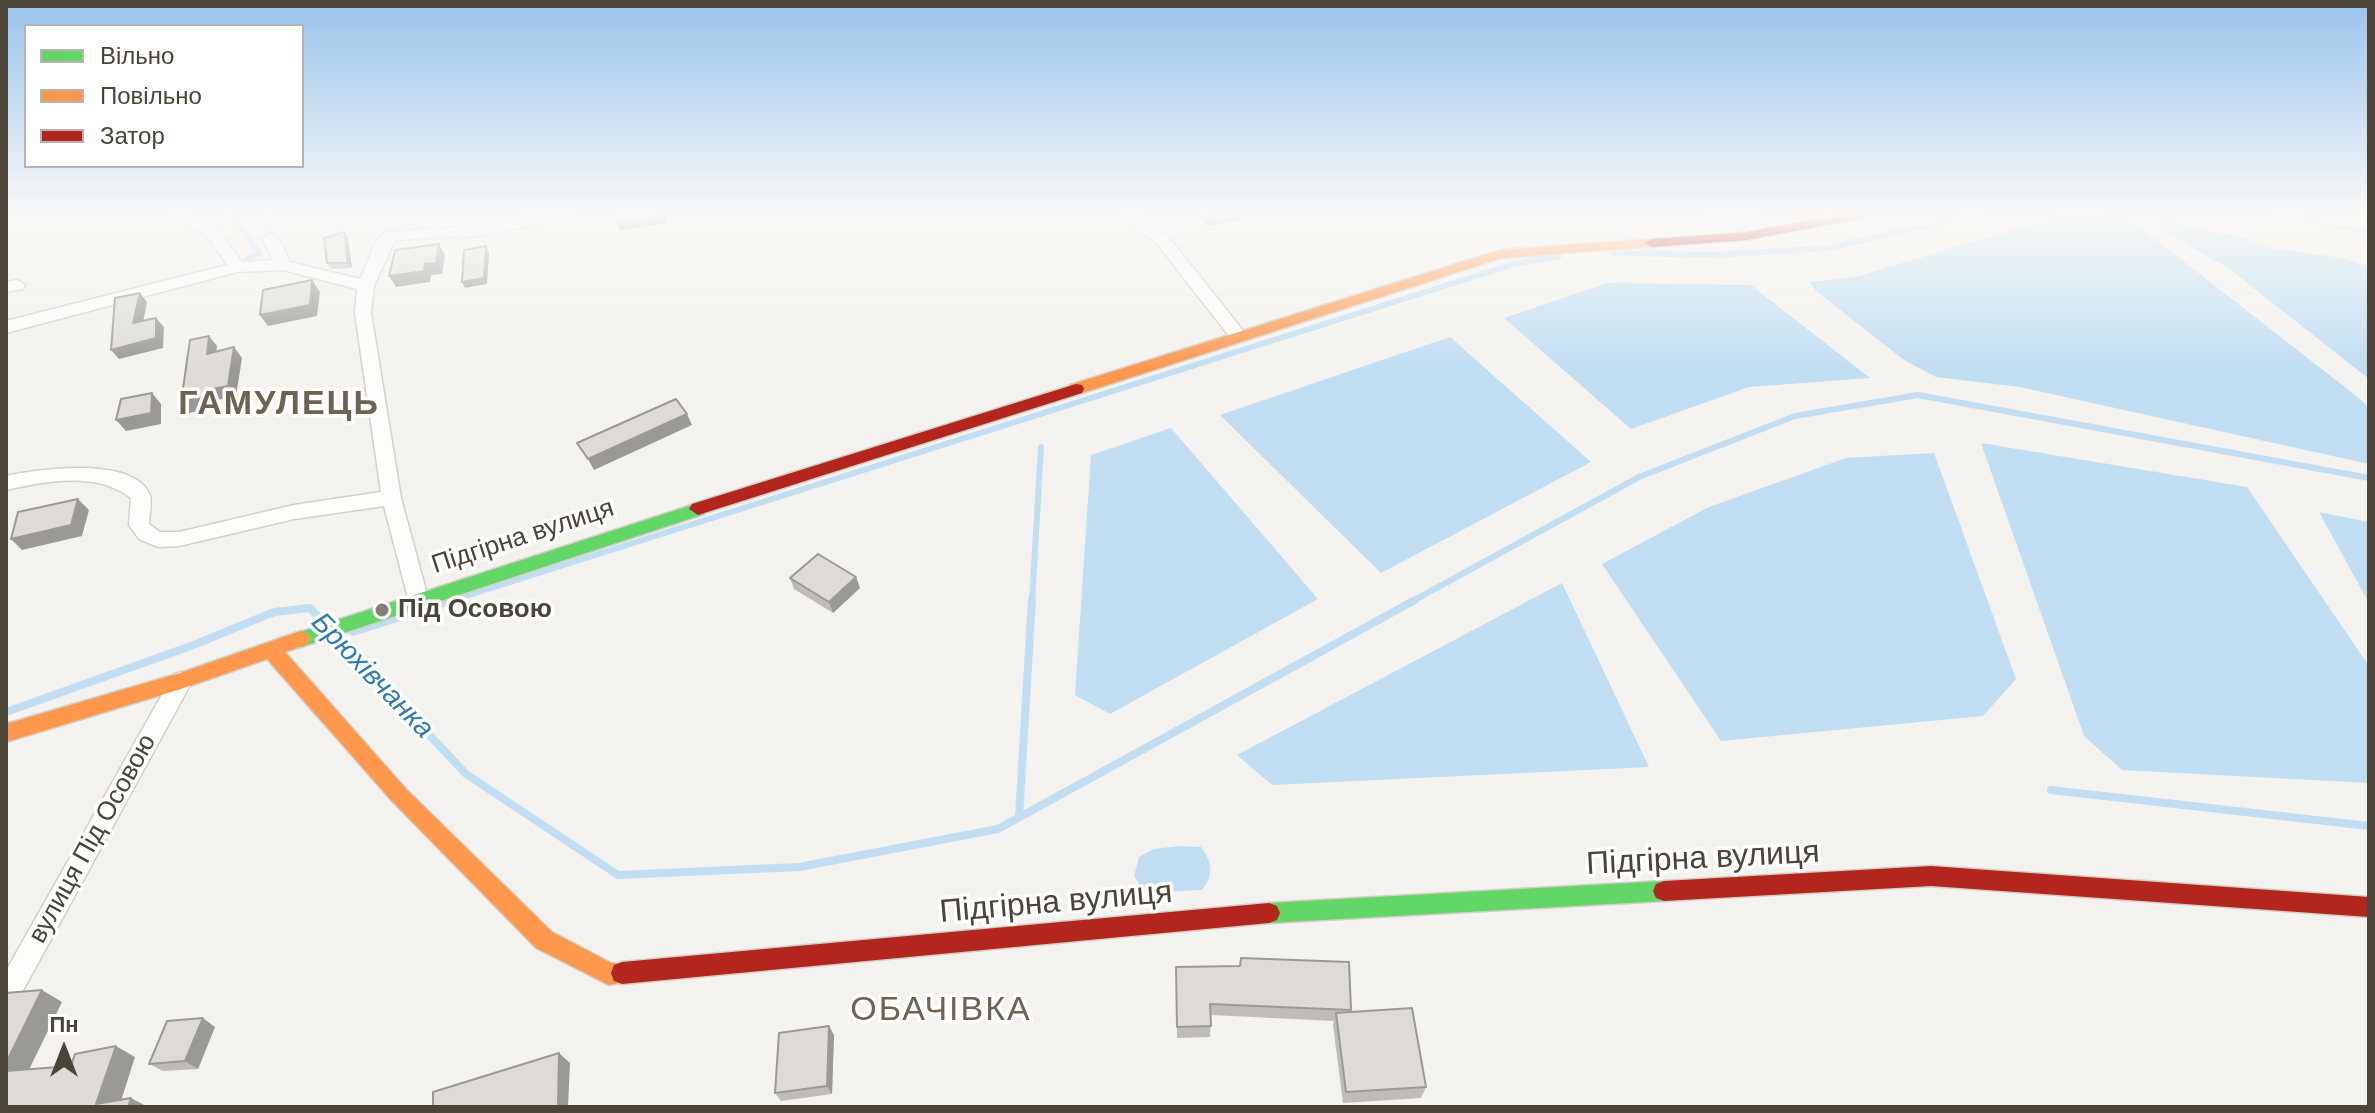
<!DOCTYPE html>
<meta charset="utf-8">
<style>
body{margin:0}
#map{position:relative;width:2375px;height:1113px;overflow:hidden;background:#f4f2ee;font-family:Helvetica,sans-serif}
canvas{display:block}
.frame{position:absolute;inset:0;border:8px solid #4b4439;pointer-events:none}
.legend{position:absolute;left:24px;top:24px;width:280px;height:144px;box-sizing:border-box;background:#fff;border:2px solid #b7b4b0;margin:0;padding:10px 14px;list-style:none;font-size:24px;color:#4b4439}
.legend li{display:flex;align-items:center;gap:16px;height:40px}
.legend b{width:40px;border:2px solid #b7b4b0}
.north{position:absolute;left:24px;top:1009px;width:80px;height:80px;-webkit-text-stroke:6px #fff;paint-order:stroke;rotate:0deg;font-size:22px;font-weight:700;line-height:32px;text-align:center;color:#4b4439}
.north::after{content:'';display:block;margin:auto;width:28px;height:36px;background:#4b4439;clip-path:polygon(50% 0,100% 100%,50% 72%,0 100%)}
</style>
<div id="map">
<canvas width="2375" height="1113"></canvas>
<div class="frame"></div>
<ul class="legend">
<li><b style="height:10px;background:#63d668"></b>Вільно</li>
<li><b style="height:10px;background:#ff974d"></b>Повільно</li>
<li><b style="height:10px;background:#b3261e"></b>Затор</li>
</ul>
<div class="north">Пн</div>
</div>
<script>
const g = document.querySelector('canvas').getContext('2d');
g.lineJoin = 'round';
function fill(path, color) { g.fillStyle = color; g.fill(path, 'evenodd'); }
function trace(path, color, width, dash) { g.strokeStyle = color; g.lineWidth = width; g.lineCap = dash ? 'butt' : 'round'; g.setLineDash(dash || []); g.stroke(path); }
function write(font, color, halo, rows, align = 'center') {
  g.font = font + ' Helvetica,sans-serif'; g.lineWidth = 7; g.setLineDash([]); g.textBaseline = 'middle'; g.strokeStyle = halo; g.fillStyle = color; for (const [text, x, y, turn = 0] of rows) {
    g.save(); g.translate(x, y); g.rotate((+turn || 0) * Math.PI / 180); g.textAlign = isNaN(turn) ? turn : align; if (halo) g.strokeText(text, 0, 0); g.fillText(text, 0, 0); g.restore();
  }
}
fill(new Path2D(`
 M2066,214L2127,217L2360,399L2369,408V464L2020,387L1936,377L1904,360L1816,291L1810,282L1859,276Z
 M2159,217H2168L2201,230L2235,235L2270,248L2336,257L2369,266V379L2228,268L2170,235L2157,221Z
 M1607,283L1751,285L1870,378L1749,387L1631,429L1504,318Z
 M1450,337L1591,462L1381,573L1220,415Z
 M1171,428L1318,599L1110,714L1075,695L1091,455Z
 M1981,443L2247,487L2369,666V783L2122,770L2084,736Z
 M1934,453L2016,679L1983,716L1721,741L1602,564L1709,507L1846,458Z
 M2319,512L2369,522V603Z
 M1562,583L1649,767L1272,785L1237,755Z
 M1180,846L1201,847C1212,861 1214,876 1202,890L1145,893L1134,876L1139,857L1154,849Z`), '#c0ddf1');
trace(new Path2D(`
 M231,214L259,253L247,259
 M1706,214L1772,220
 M2276,214L2369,232
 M1615,253L1715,255L1828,248L1979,214
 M447,602L1514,264L1559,256
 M1032,602L1041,447
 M1411,602L1639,477L1795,416L1918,395L2369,478`), '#c0ddf1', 6);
trace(new Path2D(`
 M353,632L453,600
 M6,712L191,646L274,612L310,608L466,774L618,875L799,867L998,829L1415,600
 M2051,790L2369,826
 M1019,817L1032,600`), '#c0ddf1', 8);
const street = new Path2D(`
 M169,214C207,212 221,234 242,262L273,260L263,239L271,234L279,239L290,262L360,279L376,241L385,232L478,226L542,214H573L565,219L478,236L395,240L374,286L371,313L401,498L428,598L425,604H411L408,598L384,506L294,519L179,546L158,547L139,539L129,525L131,498C96,471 46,481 6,490V476C37,469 131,456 149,493C153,500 149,515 149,524L160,532H179L294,505L381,492L355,313L357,289L283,270L237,272L6,333V321L227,265L207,236Z
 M1122,214H1139L1170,239L1245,333L1248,337L1245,341H1233L1158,245Z
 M17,280L25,285L23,289L6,292V282Z
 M181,672L189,675L192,681L189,687L15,1005L6,1009V971L173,675Z`);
const fast = new Path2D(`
 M698,503L707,509L704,514L301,647L294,644L292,639L294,634Z
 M1664,881L1672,884L1675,891L1672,898L1664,901L1269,923L1261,920L1258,913L1261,906L1269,903Z`);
const slow = new Path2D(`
 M1652,239L1657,240V246L1501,258L1082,393L1076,394L1068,389L1070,385L1500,250Z
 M301,631L308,634L310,639L308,644L285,652L406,789L552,932L611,963L630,965L633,973L630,981L609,985L536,948L392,801L267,659L181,689L6,742V724L180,673Z`);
const jam = new Path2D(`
 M1843,214H1871L1864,218L1747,240L1652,247L1645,243L1652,239L1747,232Z
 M1076,384L1082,385L1084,389L1082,393L698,515L689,509L692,504Z
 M1931,866L2369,897V917L1931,886L1664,901L1656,898L1653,891L1656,884L1664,881Z
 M1269,903L1277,906L1280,913L1277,920L1269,923L622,984L614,981L611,973L614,965L622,962Z`);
trace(street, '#d2d0cb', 3);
trace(fast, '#d3cfc5', 3);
trace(slow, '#d3cfc5', 3);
trace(jam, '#d3cfc5', 3);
trace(new Path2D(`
 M267,214L269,227`), '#d3d2cc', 4, [4, 4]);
fill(street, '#fdfdfc');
fill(fast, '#63d668');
fill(slow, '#ff974d');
fill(jam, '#b3261e');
fill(new Path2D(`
 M1200,214H1239V220L1206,226Z
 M344,232L348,237L352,268L331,269L327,263Z
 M856,577L860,588L833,613L794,589L790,578Z
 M1176,967L1351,1010L1350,1012L1426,1087L1421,1098L1343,1103L1333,1025L1334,1021L1211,1015L1210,1037L1177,1038Z
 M215,1027L198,1069L163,1071L149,1064Z
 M834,1035L832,1094L781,1101L775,1093Z`), '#bfbcb8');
fill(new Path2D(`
 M666,214L667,223L621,231L617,223Z
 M1211,214H1239V220L1206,226V215Z
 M344,232L348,237L352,268L348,263Z
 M439,244L445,255L442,274L431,275L430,282L396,287L389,276Z
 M486,246L489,252L487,284L465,288L462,282Z
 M312,280L320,292L317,316L268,326L260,315Z
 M140,293L147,302L141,333L133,323Z
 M156,318L164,327L163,348L119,359L111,350Z
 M209,336L217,346L215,365L207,354Z
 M234,347L242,358L236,396L217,400L216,407L189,413L181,402L208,390Z
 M152,393L161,404V424L126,431L116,420Z
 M687,414L692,425L594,470L588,459Z
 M78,499L89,510L82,536L22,550L11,539Z
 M856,577L860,588L833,613L829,602Z
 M42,990L62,1002L23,1082L6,1074V1063Z
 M203,1018L215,1027L198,1069L185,1061Z
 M829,1026L834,1035L832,1094L827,1086Z
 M116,1046L135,1057L119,1107L96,1104Z
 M559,1053L570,1063L568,1107H558Z
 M131,1098L148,1107H128Z`), '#9b9996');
const building = new Path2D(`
 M617,214H663V215L617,223Z
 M344,232L348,263H327L324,238Z
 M439,244L436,263L425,264L424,271L389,276L395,250Z
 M486,246L484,278L462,282L464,250Z
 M312,280L310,305L260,315L263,290Z
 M140,293L133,323L156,318V338L111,350L115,298Z
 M209,336L207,354L234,347L228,386L208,390L207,396L181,402L190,340Z
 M152,393L151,413L116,420L121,399Z
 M676,399L687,414L588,459L577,443Z
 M78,499L71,525L11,539L18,512Z
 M818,554L856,577L829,602L790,578Z
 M1241,958L1349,962L1351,1010L1210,1004L1211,1026L1177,1027L1176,967L1240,966Z
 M42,990L6,1063V993Z
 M1412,1008L1426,1087L1346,1092L1336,1013Z
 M203,1018L185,1061L149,1064L167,1021Z
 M829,1026L827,1086L775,1093L779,1033Z
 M116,1046L96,1104L131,1098L128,1107H6V1071L71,1066L75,1054Z
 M559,1053L558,1107H433V1092Z`);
fill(building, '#dedbd6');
trace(building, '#9b9996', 2);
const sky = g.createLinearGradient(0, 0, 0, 370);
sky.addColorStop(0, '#98c4ec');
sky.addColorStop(0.58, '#faf9f7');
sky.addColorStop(1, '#faf9f700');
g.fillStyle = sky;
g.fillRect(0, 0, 2375, 370);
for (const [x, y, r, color] of [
 [382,610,8,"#868178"]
]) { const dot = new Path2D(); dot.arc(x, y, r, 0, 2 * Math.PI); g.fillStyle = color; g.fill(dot); trace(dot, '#fff', 3); }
write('26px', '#4b4439', '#fff', [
 ["Підгірна вулиця",523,537,-18],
 ["вулиця Під Осовою",93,839,-61]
]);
write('bold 26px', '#4b4439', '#fff', [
 ["Під Осовою",398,610]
], 'left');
write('italic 28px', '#2e7ab2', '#fff', [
 ["Брюхівчанка",372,676,46]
]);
write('32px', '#4b4439', '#fff', [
 ["Підгірна вулиця",1703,859,-3],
 ["Підгірна вулиця",1056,903,-5]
]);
g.letterSpacing = '2px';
write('bold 34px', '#6e6250', '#fff', [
 ["ГАМУЛЕЦЬ",279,405]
]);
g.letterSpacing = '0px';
g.letterSpacing = '2px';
write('34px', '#6e6250', '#fff', [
 ["ОБАЧІВКА",941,1011]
]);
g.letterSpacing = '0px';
</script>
